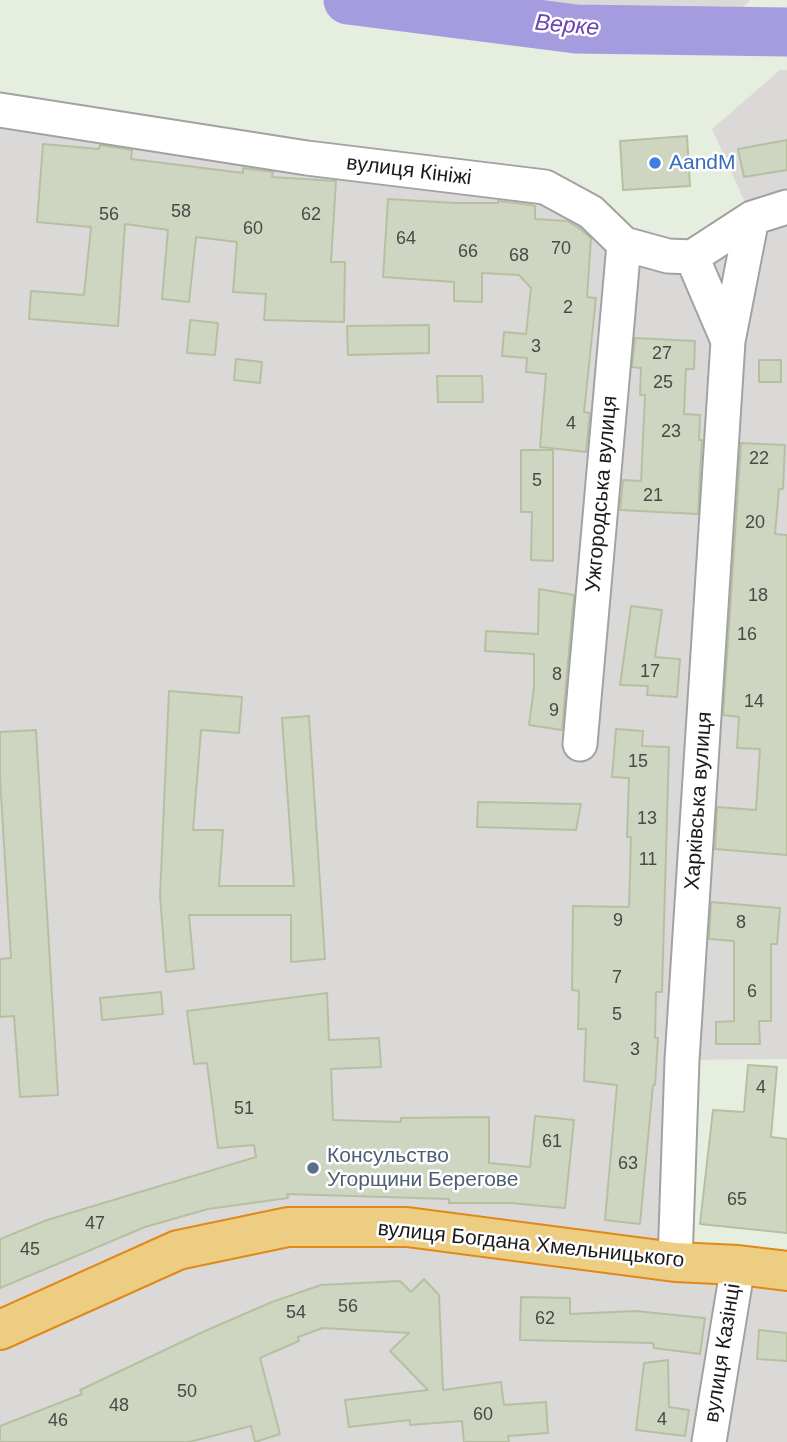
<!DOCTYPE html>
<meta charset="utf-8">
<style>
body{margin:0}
canvas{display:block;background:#e6eee0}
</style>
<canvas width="787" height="1442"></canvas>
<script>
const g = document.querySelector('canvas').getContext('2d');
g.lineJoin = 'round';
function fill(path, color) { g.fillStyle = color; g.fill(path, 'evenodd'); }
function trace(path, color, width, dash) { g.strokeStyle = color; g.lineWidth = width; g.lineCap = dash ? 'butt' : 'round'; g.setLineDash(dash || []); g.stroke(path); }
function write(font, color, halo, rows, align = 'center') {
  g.font = font + ' Helvetica,sans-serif'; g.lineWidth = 5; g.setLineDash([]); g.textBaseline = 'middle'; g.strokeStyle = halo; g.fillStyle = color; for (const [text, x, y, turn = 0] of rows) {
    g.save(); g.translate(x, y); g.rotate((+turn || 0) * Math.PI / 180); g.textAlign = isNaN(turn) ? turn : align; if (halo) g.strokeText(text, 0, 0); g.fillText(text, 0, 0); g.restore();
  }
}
fill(new Path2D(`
 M348,0H750L720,31L576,29Z
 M780,70H787V1059L682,1060L675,1261L787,1271V1442H0V110L545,187L668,256L752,218L712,129Z`), '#dad9d8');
trace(new Path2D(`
 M348,0L576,29L787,32`), '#a59cdf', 49);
const building = new Path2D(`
 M687,136L690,186L623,190L620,141Z
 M787,140V170L744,177L738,149Z
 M43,144L99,149L100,145L132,150L131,159L243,173V168L273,172L272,177L336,181L331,262H345L344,322L264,320L266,294L233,292L237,242L196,237L189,302L162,299L168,230L125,224L118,326L29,319L31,291L84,295L91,227L37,222Z
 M388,199L455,203H498V201L524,204L535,206V219L567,221L579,228L591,238L587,297L596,298L584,412L590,413L586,452L540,447L546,374L526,372L527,358L502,356L504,332L526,334L531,288L519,275L482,273V302L454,301V282L383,277Z
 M190,320L218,323L215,355L187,353Z
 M429,325V353L348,355L347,326Z
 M635,338L695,341L694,369H686L684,414L700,415L699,440H702L698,514L620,510L623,480L641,481L645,395H640L641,368L632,367Z
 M236,359L262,362L260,383L234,380Z
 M759,360H781V382H759Z
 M437,376H482L483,402H438Z
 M741,443L785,445L783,489H779L775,534L787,535V855L715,849L717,807L756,810L760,749L737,748L739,717L723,715Z
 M521,450H553V561L531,560L532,512H521Z
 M539,589L574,595L562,730L529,725L534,687V654L485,651L486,631L538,634Z
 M631,606L662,610L655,657L680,659L677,697L647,695L648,686L620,685Z
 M169,691L242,697L239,733L201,730L193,830H223L219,886H294L282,718L309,716L325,959L291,962V915H189L194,969L166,972L160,896Z
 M616,729L643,731L642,746L669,747L662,992H656L655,1038H658L655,1085H653L640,1224L605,1220L617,1085L584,1081L586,1029H578L579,991L572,990L573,906L629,907L631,837H627L629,778L612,777Z
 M36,730L58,1095L20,1097L14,1016L0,1017V959L11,958L0,778V732Z
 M478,802L581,804L576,830L477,827Z
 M711,902L780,908L777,944H771V1021H759L760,1044H716V1022L734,1021V941L709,939Z
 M161,992L163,1014L102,1020L100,998Z
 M327,993L329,1040L379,1038L381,1067L331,1069L333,1120L401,1122V1118L489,1117V1163L530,1167L535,1116L574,1120L565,1208L510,1203H449V1199L287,1194L288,1198L208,1209L145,1227L0,1288V1239L47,1220L256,1157L254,1145L218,1148L207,1063L194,1064L187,1011Z
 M748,1065L777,1067L771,1137L787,1139V1233L700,1224L713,1110L744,1112Z
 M424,1279L439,1295L443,1390L501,1382L504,1405L546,1402L548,1433L508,1436L509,1442H464L462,1421L410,1425V1420L349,1427L345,1400L428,1390L390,1351L409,1333L323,1328L298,1337L299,1341L260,1358L280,1434L255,1442L251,1426L189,1442H0V1426L82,1394L80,1390L205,1331L272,1302L321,1285L400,1281L411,1292Z
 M521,1297L570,1298V1314L635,1311L705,1318L700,1354L654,1348L653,1343L520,1340Z
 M759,1330L787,1333V1361L757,1359Z
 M668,1360L669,1407L689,1410L685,1436L636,1430L644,1363Z`);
fill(building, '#ced5c0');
trace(building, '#b6c0a1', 2);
const street = new Path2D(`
 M0,110L307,158L545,187L591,212L624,244L668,256L692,257L752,218L787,207
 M728,341L752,218
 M580,744L624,244
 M675,1262L682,1060L728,341L692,257
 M709,1442L738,1265`);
const highway = new Path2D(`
 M0,1330L178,1250L288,1227H407L675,1262L738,1265L787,1271`);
trace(street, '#a2a2a2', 37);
trace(highway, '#e28817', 42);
trace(street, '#fff', 33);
trace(highway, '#eccd81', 38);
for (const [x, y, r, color] of [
 [655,163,7,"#3f7fe0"],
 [313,1168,7,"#5c6f8a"]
]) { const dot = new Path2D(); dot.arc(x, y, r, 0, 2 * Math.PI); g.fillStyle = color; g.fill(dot); trace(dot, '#fff', 2.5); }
write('18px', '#484a44', null, [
 ["58",181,212],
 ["56",109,215],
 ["62",311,215],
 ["60",253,229],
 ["64",406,239],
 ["70",561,249],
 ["66",468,252],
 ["68",519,256],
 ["2",568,308],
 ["3",536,347],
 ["27",662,354],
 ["25",663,383],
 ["4",571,424],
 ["23",671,432],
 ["22",759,459],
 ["5",537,481],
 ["21",653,496],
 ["20",755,523],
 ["18",758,596],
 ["16",747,635],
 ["17",650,672],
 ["8",557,675],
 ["14",754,702],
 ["9",554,711],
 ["15",638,762],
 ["13",647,819],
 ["11",648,860],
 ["9",618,921],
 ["8",741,923],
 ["7",617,978],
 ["6",752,992],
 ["5",617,1015],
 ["3",635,1050],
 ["4",761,1088],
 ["51",244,1109],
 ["61",552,1142],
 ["63",628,1164],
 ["65",737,1200],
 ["47",95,1224],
 ["45",30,1250],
 ["56",348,1307],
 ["54",296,1313],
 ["62",545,1319],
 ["50",187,1392],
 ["48",119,1406],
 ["60",483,1415],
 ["4",662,1420],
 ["46",58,1421]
]);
write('21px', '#366cbe', '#fff', [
 ["AandM",669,163]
], 'left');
write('21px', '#1b1b1b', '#fff', [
 ["вулиця Кініжі",409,171,7],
 ["Ужгородська вулиця",602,494,-85],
 ["Харківська вулиця",699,801,-86],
 ["вулиця Богдана Хмельницького",531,1245,6],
 ["вулиця Казінці",723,1353,-81]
]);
write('21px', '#4e5e75', '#fff', [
 ["Консульство",327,1156],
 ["Угорщини Берегове",327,1180]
], 'left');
write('italic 23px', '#6e42b1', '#fff', [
 ["Верке",567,26,5]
]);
</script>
